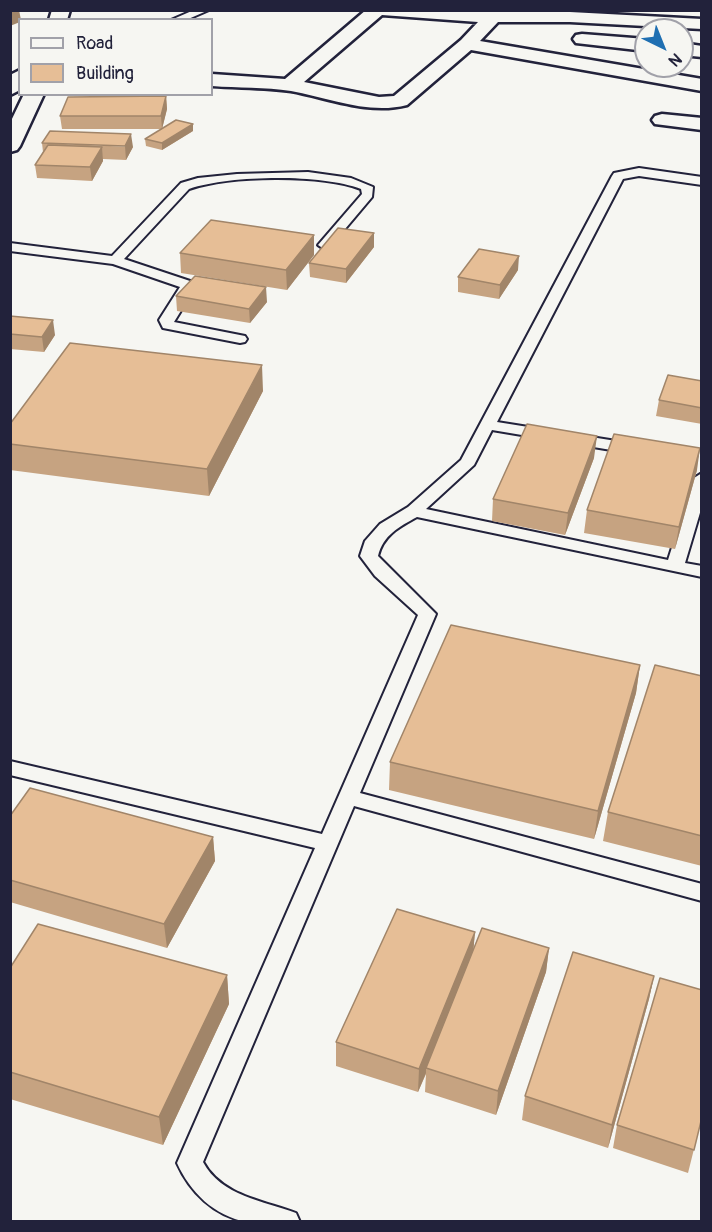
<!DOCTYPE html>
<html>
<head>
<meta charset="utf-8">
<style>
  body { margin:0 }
  #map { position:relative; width:712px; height:1232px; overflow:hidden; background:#f6f6f2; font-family:Pangolin,sans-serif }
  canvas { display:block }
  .frame { position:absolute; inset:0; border:12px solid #22223b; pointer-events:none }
  .legend { position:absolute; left:18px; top:18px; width:195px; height:78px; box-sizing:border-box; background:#f6f6f2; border:2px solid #a1a1a9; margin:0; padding:8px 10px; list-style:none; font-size:18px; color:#22223b }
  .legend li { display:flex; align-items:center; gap:12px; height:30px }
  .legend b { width:30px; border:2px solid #a1a1a9 }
  .north { position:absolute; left:634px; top:18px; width:60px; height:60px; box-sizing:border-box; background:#f6f6f2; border:2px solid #a1a1a9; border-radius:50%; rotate:137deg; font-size:16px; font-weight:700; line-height:24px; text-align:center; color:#22223b }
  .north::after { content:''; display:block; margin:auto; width:21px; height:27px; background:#1f6fb2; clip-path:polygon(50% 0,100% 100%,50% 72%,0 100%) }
</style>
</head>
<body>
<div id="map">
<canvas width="712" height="1232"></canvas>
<div class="frame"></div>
<ul class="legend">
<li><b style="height:8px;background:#f6f6f2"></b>Road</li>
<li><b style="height:16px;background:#e6be96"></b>Building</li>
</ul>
<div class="north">N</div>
</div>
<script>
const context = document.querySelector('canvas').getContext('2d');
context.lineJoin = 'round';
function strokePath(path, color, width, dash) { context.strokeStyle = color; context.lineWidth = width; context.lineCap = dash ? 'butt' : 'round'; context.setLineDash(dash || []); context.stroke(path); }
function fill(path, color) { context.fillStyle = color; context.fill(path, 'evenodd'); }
const lane = new Path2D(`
  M194 10H209L186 20H171Z
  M639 168 702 177V185L639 176 623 179 497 422 635 444 643 449 635 454 492 430 474 465 426 509 668 560 694 478 702 473V506L685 563 702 566V577L417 517C399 527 383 535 378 556L436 614 360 793 702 884V901L354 806 203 1162C221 1196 264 1201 296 1213L300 1222C283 1222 264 1224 247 1222 214 1216 190 1192 177 1163L315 848 10 775V761L322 834 418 615 375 576 360 556 365 541 380 524 408 507 461 460 612 176 614 173Z
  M308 172 351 178 373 187 372 197 329 248 324 249 318 245 362 194 361 189C320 174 232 175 189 189L124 259 190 281 195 288 174 322 245 336 247 339 245 342 240 343 163 328 159 320 180 287 113 264 10 251V243L112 256 181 183 198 178 237 174Z`);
const street = new Path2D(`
  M366 10 570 12 702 19V29L570 22H498L480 41 702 79V91L471 50 407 105C369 115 329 98 291 91 265 87 238 88 212 86V74L285 79ZM382 15 478 22 461 40 394 96 379 97 304 82Z
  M582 34 646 39V51L576 43 573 39 576 35Z
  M682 43 702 46V57L682 55Z
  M662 114 702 118V130L655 124 652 120 655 116Z`);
const highway = new Path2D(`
  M52 10H70L67 20H49Z
  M20 70V90L10 95V75Z
  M24 94H44L20 146 17 150 10 152V123Z`);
const wall = new Path2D(`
  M166 96 167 109 162 129H62L60 116Z
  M193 131 162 150 146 146 145 139Z
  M42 143 133 147 126 160 103 159V161L92 181 37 178 35 165 43 152Z
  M374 233V247L346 283 310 277 309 263Z
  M180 253 314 255 287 290 181 273Z
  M518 270 499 299 458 292V277Z
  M176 296 267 302 250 323 177 311Z
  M10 316 55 335 44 352 10 349Z
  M702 381V424L656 416 659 400Z
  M263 391 209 496 10 470V424Z
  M594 458 565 535 492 521 493 499Z
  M697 470 675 549 584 533 587 510Z
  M640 665 636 693 594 839 389 790 390 762Z
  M702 676V866L603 841 608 812Z
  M10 816 213 837 215 861 167 948 10 902Z
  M475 932 473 951 549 948 546 972 496 1115 425 1092 426 1074 418 1092 336 1066V1042Z
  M10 968 227 975 229 1004 163 1145 10 1099Z
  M654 976 649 999 608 1148 522 1120 525 1096Z
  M702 1117 688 1173 613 1148 617 1125Z`);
const shadedWall = new Path2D(`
  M10 10H19L21 20H20V22L10 26Z
  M166 96 167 109 162 129 161 116Z
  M193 124V131L162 150V143Z
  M131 134 133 147 126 160 125 146Z
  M102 147 103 161 92 181 90 167Z
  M374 233V247L346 283V269Z
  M314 235V255L287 290 286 270Z
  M519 256 518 270 499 299 500 285Z
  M266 287 267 302 250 323 249 309Z
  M53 320 55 335 44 352 42 337Z
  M262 365 263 391 209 496 207 469Z
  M597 436 594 458 565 535 568 513Z
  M700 448 697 470 675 549 679 527Z
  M640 665 636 693 594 839 598 811Z
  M213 837 215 861 167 948 164 924Z
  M475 932 473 955 426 1068V1073L418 1092 419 1069Z
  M549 948 546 972 496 1115 498 1091Z
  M227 975 229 1004 163 1145 159 1117Z
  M654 976 649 999 608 1148 612 1125Z`);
const building = new Path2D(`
  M166 96 161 116H60L68 97Z
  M176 120 193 124 162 143 145 139Z
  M50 131 131 134 125 146 42 143Z
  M48 145 102 147 90 167 35 165Z
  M211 220 314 235 286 270 180 253Z
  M338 228 374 233 346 269 309 263Z
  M479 249 519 256 500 285 458 277Z
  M195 276 266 287 249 309 176 296Z
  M10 316 53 320 42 337 10 334Z
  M70 343 262 365 207 469 10 444V424Z
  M668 375 702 381V408L659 400Z
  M527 424 597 436 568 513 493 499Z
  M614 434 700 448 679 527 587 510Z
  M451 625 640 665 598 811 390 762Z
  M655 665 702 676V836L608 812Z
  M30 788 213 837 164 924 10 880V816Z
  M397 909 475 932 419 1069 336 1042Z
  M38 924 227 975 159 1117 10 1072V968Z
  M482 928 549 948 498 1091 426 1068Z
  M573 952 654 976 612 1125 525 1096Z
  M660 978 702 990V1117L694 1150 617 1125Z`);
strokePath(lane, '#22223b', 4);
strokePath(street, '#22223b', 5);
strokePath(highway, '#22223b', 5);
fill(lane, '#f6f6f2');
fill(street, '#f6f6f2');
fill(highway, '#f6f6f2');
fill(wall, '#c6a381');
fill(shadedWall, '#a18569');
fill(building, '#e6be96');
strokePath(building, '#a18569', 1.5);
</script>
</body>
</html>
